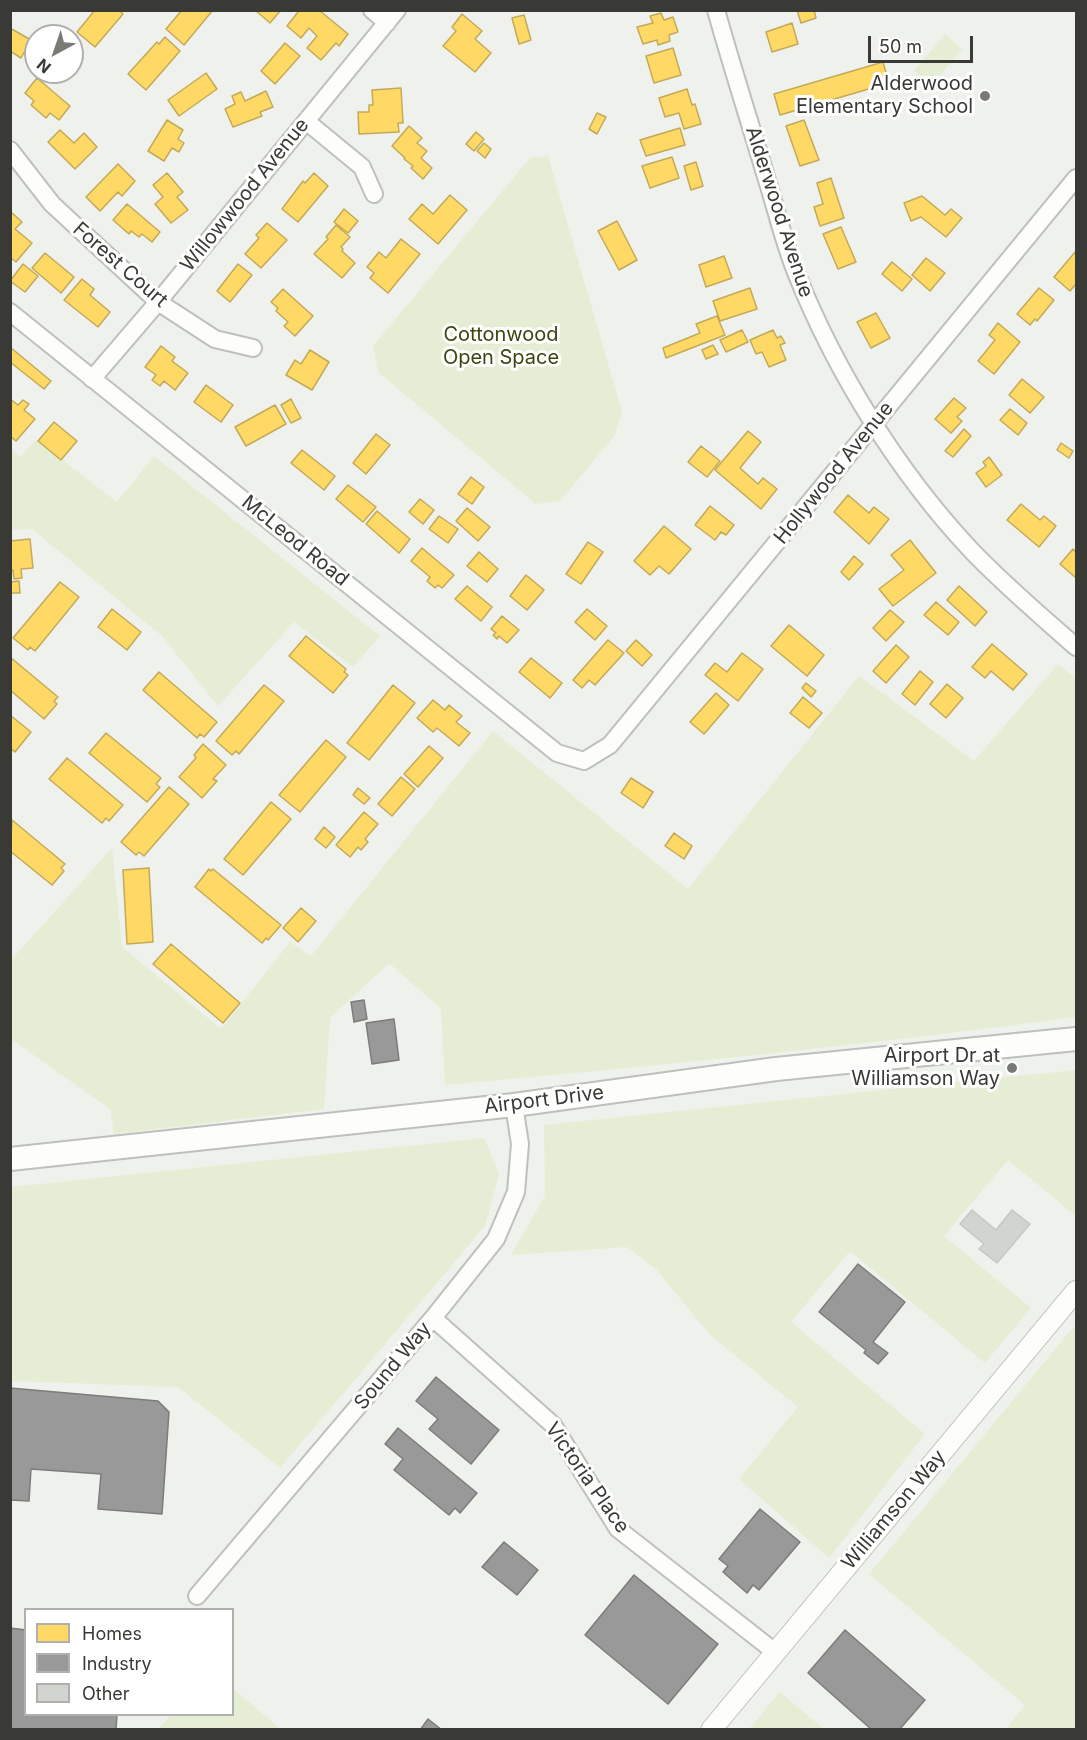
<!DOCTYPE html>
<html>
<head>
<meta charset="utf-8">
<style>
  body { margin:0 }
  #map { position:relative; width:1087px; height:1740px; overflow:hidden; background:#eff1ed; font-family:Inter,sans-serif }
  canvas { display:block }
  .frame { position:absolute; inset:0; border:12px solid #393936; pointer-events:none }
  .legend { position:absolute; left:24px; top:1608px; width:210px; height:108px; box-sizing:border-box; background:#fff; border:2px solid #b0b0af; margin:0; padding:8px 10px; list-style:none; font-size:18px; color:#393936 }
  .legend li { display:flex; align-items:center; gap:12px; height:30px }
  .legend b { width:30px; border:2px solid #b0b0af }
  .north { position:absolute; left:24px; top:24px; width:60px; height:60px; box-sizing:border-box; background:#fff; border:2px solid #b0b0af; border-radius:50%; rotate:220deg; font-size:16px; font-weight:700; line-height:24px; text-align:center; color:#393936 }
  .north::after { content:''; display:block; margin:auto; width:21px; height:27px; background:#797976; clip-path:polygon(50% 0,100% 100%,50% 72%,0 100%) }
  .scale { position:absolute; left:868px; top:36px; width:105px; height:27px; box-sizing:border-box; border:3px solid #393936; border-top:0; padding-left:8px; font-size:18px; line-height:21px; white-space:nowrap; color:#393936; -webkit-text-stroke:4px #fff; paint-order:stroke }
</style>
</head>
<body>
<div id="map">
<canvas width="1087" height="1740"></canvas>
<div class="frame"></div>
<ul class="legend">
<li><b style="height:16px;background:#ffd966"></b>Homes</li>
<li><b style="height:16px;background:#999"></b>Industry</li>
<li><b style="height:16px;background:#d2d4d0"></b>Other</li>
</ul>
<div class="north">N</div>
<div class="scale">50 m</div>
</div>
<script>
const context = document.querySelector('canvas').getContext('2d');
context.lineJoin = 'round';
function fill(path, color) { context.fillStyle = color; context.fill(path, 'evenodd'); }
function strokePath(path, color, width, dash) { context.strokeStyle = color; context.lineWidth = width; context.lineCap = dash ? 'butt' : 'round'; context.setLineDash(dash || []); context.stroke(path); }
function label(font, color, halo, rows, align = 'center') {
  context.font = font + ' Inter,sans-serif'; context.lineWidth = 6; context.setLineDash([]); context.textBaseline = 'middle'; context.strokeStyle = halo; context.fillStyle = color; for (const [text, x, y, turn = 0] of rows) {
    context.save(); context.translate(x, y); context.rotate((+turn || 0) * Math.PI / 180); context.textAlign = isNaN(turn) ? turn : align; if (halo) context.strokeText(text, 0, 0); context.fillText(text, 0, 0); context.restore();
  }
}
const green = new Path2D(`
  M945 34 962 49 932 85 914 71Z
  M548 156 622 412 615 435 560 501 536 504 378 372 373 346 530 158Z
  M36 440 117 502 154 456 380 636 353 667 294 622 218 706 162 636 32 529 11 530 10 449 20 457Z
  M1058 664 1076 679V1017C867 1045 656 1066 445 1085L441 1009 389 963 330 1018 324 1109 114 1134 110 1109 11 1039V960L112 848 122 947 221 1029 290 942 311 956 493 731 688 889 859 676 974 761Z
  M1076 1070V1216L1008 1160 944 1236 1031 1308 985 1363 850 1251 791 1322 925 1434 829 1558 739 1479 798 1407 710 1335 656 1269 627 1247 511 1255 545 1196 544 1125Z
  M484 1138 499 1174 485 1226 280 1468 178 1387 11 1381V1187Z
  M1076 1324V1729H1006L1025 1705 869 1574Z
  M233 1688 280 1729H158L171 1715 232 1714Z
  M780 1692 824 1729H749Z`);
const homes = new Path2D(`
  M95 10H123L121 12 123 14 95 47 77 32Z
  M182 10H213L184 45 166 29Z
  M255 10H281L270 23Z
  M296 10H319L348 34 339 46 336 43 321 60 307 48 317 36 309 28 301 38 287 26 298 12Z
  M797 10H814L816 18 801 23Z
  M661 13 664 20 673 17 678 32 669 35 670 41 658 45 657 40 643 44 637 27 653 23 650 16Z
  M462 14 482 31 475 39 491 53 475 72 443 46 456 31 452 27Z
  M524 15 531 40 519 44 512 18Z
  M792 23 798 44 772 52 766 32Z
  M10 28 31 40 21 58 10 51Z
  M165 37 180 51 146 90 128 74 157 42 159 44Z
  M285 43 300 56 275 84 261 71Z
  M673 48 681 75 654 83 646 56Z
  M883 62 889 83 780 115 774 94Z
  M206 73 217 89 179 116 168 100Z
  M37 78 70 106 59 120 50 113 46 118 31 105 34 101 25 93Z
  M401 88 403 123H398L399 132 359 134 358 112H369V105H373L372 90Z
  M687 89 692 105 695 104 701 124 684 129 679 113 665 117 659 98Z
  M266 91 273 107 260 112 262 116 233 127 225 109 235 104 232 96 241 92 245 101Z
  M597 113 606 117 597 134 589 129Z
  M167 120 183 130 178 139 184 143 179 152 172 148 164 161 148 151Z
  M804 120 819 160 800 166 786 126Z
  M409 126 422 138 417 143 427 151 421 158 432 168 423 179 411 168 413 166 404 159 405 158 392 146Z
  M680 128 685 145 646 156 640 140Z
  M60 130 74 143 84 133 97 147 75 169 48 142Z
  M476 132 484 139 474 151 466 144Z
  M484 143 491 149 485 158 477 151Z
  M672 157 679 178 650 188 642 166Z
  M696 162 703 186 691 190 684 166Z
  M118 164 135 181 122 196 118 192 100 211 86 197Z
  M167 173 183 192 177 197 188 210 171 223 155 204 163 197 153 185Z
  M314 173 328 186 298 222 282 209 303 181 305 183Z
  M831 178 844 218 820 226 814 207 823 204 817 183Z
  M450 195 467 210 438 244 409 219 422 204 433 214Z
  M922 196 945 215 951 209 962 218 946 237 921 217 911 221 904 203Z
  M127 204 160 232 152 242 142 234 139 237 131 231 129 234 113 220Z
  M344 209 358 221 348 233 334 222Z
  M11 212 22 222 15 229 32 243 16 262 10 257Z
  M617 221 637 260 619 270 598 231Z
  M267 223 287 240 261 268 245 254 259 238 256 235Z
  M336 225 350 237 341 247 343 249 342 251 355 263 342 278 314 254 328 239 326 237Z
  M841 227 856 262 838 269 823 234Z
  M401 239 420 254 388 293 370 278 374 273 367 267 379 252 386 258Z
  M1076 251V284L1070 291 1054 277Z
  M45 253 74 277 61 293 32 268Z
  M724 256 732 278 706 287 699 265Z
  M926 258 945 273 930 291 912 275Z
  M892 262 912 279 902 291 882 274Z
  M23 264 38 276 25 292 10 281Z
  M238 264 252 275 230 302 217 291Z
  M82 279 94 289 90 295 110 312 98 327 64 300Z
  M750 288 757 309 720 321 713 301Z
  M1039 288 1054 300 1037 321 1035 319 1030 325 1017 314Z
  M283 289 313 316 295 336 284 326 288 322 276 311 278 308 271 302Z
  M876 313 890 338 871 348 857 322Z
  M717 316 725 335 666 358 663 348 700 333 696 324Z
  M998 323 1020 342 994 374 978 361 995 340 989 335Z
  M742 330 748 342 726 352 720 340Z
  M773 330 777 338 781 336 785 343 780 345 786 360 769 367 762 352 756 354 750 340Z
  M713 345 718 354 706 359 702 350Z
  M161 346 175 357 172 361 188 373 175 390 164 381 160 386 152 380 156 375 145 367Z
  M10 347 51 381 44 389 10 362Z
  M310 350 329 362 312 390 286 375 295 360 301 364Z
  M1022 379 1044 397 1030 413 1009 395Z
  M206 385 233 405 221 422 194 402Z
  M954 398 966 408 957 417 962 421 951 433 935 419Z
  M10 399 18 405 23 400 29 404 24 410 35 419 16 441 10 436Z
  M291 399 301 418 291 423 281 405Z
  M275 405 286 424 246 446 235 427Z
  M1010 409 1027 423 1018 435 1000 420Z
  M54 422 77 441 61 460 38 441Z
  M964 429 971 436 953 457 945 451Z
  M748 431 761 442 740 468 758 484 763 478 777 489 761 509 715 470Z
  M376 434 390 445 366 474 353 463Z
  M1061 443 1073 451 1069 458 1057 450Z
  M701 446 720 461 707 477 688 462Z
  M302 450 335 476 324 490 291 463Z
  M989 457 1002 475 986 487 976 473 986 466 983 462Z
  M471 477 484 487 472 504 458 494Z
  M348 485 376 507 363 522 336 499Z
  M848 495 869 513 874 507 889 519 869 544 834 512Z
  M420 499 434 510 423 524 409 512Z
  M1021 504 1040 520 1044 516 1056 526 1039 547 1007 520Z
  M710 506 734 525 726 535 721 532 715 540 695 525Z
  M467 508 490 527 478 541 456 521Z
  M377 511 410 539 399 553 366 524Z
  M439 516 458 529 448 543 429 529Z
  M664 526 691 549 669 574 659 566 650 575 634 561Z
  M30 539 33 568 21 569 22 578 14 579 13 570 10 571V541Z
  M910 540 936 573 893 606 879 589 904 570 891 555Z
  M588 542 603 552 581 584 566 574Z
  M422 548 454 575 442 588 438 585 435 588 427 581 430 577 411 561Z
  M1073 549 1076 552V578L1060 564Z
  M479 552 498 569 487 582 467 566Z
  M854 556 863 564 849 580 841 572Z
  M526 575 544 590 527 610 510 596Z
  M19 581 20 593H10V582Z
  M60 582 79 597 35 651 30 647 28 650 13 638Z
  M467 586 492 607 481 621 455 599Z
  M959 586 987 612 975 626 947 600Z
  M936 602 959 622 948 635 924 615Z
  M112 609 141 632 127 650 98 627Z
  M587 609 607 626 595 640 575 622Z
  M890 610 904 622 886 641 873 628Z
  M502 616 519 630 507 643 499 636 497 639 493 635 496 633 491 629Z
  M789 625 824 655 807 676 771 646Z
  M306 636 346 669 344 672 348 675 333 693 289 656Z
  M608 640 624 653 595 685 589 680 582 688 573 680Z
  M636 640 652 655 642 666 626 651Z
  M992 644 1027 674 1013 690 991 671 985 678 972 667Z
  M896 645 909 657 886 683 873 671Z
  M742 653 763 669 738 701 705 675 715 663 727 672Z
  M10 657 58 697 54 701 57 704 44 719 10 690Z
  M531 658 562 683 550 698 519 672Z
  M920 671 933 682 915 705 902 694Z
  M159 672 217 722 204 737 200 734 197 738 143 690Z
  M806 683 816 691 811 697 802 688Z
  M947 684 963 698 946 718 930 704Z
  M264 685 284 701 239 754 236 751 232 755 216 741Z
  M393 685 415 703 369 760 347 743Z
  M716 693 729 705 704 734 690 722Z
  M803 697 822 713 809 728 790 713Z
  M433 700 445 710 449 705 462 716 456 722 470 733 459 746 437 728 433 732 417 718Z
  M10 715 31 732 15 752 10 748Z
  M106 733 161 778 156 784 160 787 147 802 89 753Z
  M326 740 346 757 300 812 279 795Z
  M203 744 226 765 213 779 217 781 202 798 179 777 196 758 194 755Z
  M429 746 443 758 418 787 404 774Z
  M67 758 123 805 109 821 106 818 102 823 49 779Z
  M401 777 415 789 392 816 378 804Z
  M631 778 653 792 643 808 621 793Z
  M169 787 189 804 144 856 139 852 136 855 121 842Z
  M358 788 370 798 364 804 353 795Z
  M271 802 291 819 243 875 224 859Z
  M364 812 378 824 365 839 368 842 361 850 358 847 350 857 336 845Z
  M12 820 65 864 61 868 64 871 52 885 10 851Z
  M324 827 335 837 326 848 315 839Z
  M674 833 692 846 684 859 665 846Z
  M149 868 153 942 127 944 123 870Z
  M209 869 211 871 213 869 281 925 268 940 266 938 262 943 195 887Z
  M301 908 316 921 298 942 283 928Z
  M171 944 240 1003 223 1023 153 964Z`);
const industry = new Path2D(`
  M364 1000 367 1019 354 1022 351 1002Z
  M394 1019 399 1060 372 1064 366 1023Z
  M858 1264 905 1302 873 1342 888 1353 878 1364 864 1353 866 1350 819 1312Z
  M436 1377 499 1430 471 1464 429 1429 438 1419 416 1401Z
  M10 1388 158 1401 169 1412 162 1514 98 1509 101 1474 31 1469 29 1501 10 1500Z
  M398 1428 477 1493 460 1513 455 1508 449 1515 394 1470 403 1459 385 1444Z
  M760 1509 800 1542 759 1590 753 1585 747 1593 723 1572 728 1566 719 1559Z
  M504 1542 538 1570 517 1595 482 1567Z
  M634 1575 718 1644 668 1704 585 1635Z
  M10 1628 26 1630V1714H117L116 1730H10Z
  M845 1630 925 1700 899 1730H872L808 1673Z
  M428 1719 442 1730H420Z`);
const building = new Path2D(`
  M972 1210 996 1230 1012 1210 1030 1224 997 1263 979 1249 984 1244 960 1224Z`);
const minor = new Path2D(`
  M372 10 387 23
  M716 10C732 67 750 123 767 180 777 212 784 243 797 275 836 372 898 472 970 549 1003 584 1040 615 1076 647
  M306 121 362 167 374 194
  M10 150 52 204 158 302 215 339 253 348
  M10 312 557 753 584 761 610 745 1076 178
  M92 379 158 302 397 10
  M433 1318 553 1425 618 1529 775 1652
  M197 1596 433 1318 496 1239 516 1192 520 1144 514 1105`);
const tertiary = new Path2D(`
  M711 1730 1076 1291`);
const secondary = new Path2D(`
  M10 1159 514 1105 776 1069 1076 1039`);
const markers = [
  [985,96,6,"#797976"],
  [1012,1068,6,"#797976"]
];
const poiNames = [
  ["Alderwood",973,84],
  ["Elementary School",973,107],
  ["Airport Dr at",1000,1056],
  ["Williamson Way",1000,1079]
];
const streetNames = [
  ["Willowwood Avenue",245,195,-51],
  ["Alderwood Avenue",779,212,72],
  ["Forest Court",120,265,41],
  ["Hollywood Avenue",834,473,-51],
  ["McLeod Road",295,541,39],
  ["Airport Drive",544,1100,-7],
  ["Sound Way",393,1366,-50],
  ["Victoria Place",587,1478,55],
  ["Williamson Way",894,1510,-50]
];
const parkNames = [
  ["Cottonwood",501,335],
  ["Open Space",501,358]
];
fill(green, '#e6edd5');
fill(homes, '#ffd966');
strokePath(homes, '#c4a958', 1.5);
fill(industry, '#999');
strokePath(industry, '#7c7c7b', 1.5);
fill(building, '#d2d4d0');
strokePath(building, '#c5c7c3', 1.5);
strokePath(minor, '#bec0bc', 20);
strokePath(tertiary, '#bec0bc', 22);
strokePath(secondary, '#bec0bc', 26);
strokePath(minor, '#fdfdfc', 16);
strokePath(tertiary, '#fdfdfc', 20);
strokePath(secondary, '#fdfdfc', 22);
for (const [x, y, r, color] of markers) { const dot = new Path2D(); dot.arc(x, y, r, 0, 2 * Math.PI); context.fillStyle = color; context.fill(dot); strokePath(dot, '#fff', 2); }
label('20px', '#393936', '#fff', poiNames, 'right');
label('20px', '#393936', '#fff', streetNames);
label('20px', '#3b460e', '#fff', parkNames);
</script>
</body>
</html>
